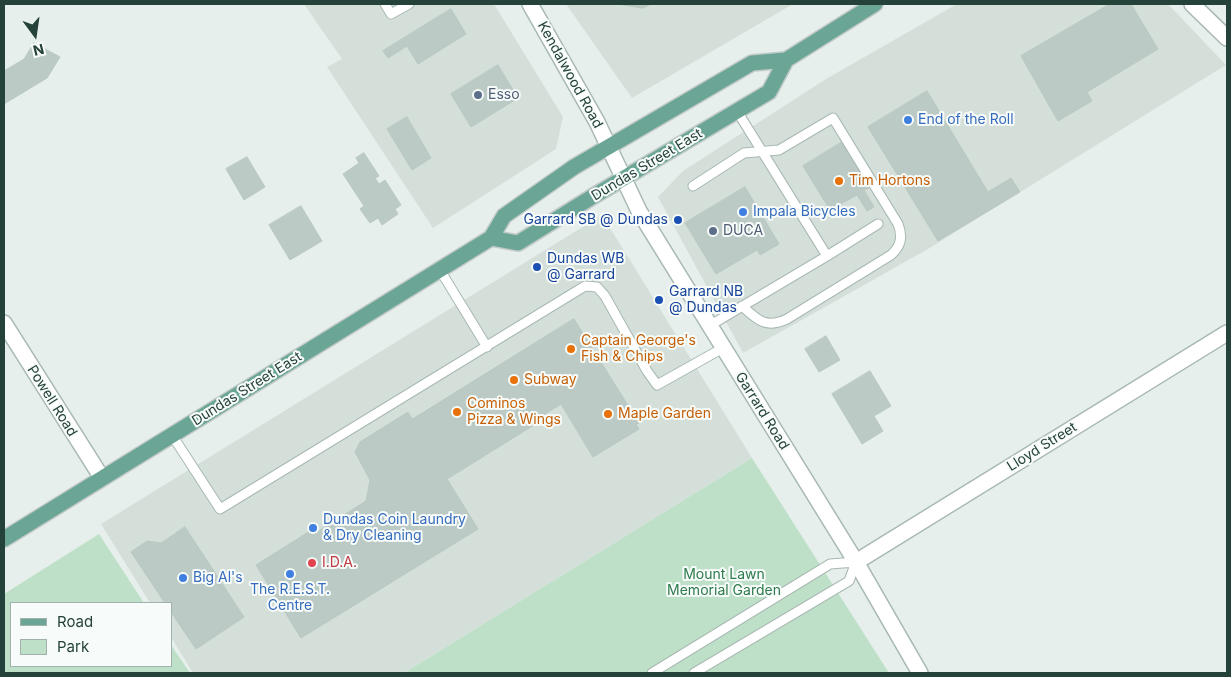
<!DOCTYPE html>
<html>
<head>
<meta charset="utf-8">
<style>
  body { margin:0 }
  #map { position:relative; width:1231px; height:677px; overflow:hidden; background:#e6efeb; font-family:Inter,sans-serif }
  canvas { display:block }
  .frame { position:absolute; inset:0; border:5px solid #24423a; pointer-events:none }
  .legend { position:absolute; left:10px; top:602px; width:162px; height:65px; box-sizing:border-box; background:#f7fbf9; border:1px solid #a3b1ad; margin:0; padding:6px 9px; list-style:none; font-size:15px; color:#24423a }
  .legend li { display:flex; align-items:center; gap:10px; height:25px }
  .legend b { width:25px; border:1px solid #a3b1ad }
  .north { position:absolute; left:10px; top:10px; width:50px; height:50px; -webkit-text-stroke:4px #f7fbf9; paint-order:stroke; rotate:166deg; font-size:14px; font-weight:700; line-height:20px; text-align:center; color:#24423a }
  .north::after { content:''; display:block; margin:auto; width:18px; height:22px; background:#24423a; clip-path:polygon(50% 0,100% 100%,50% 72%,0 100%) }
</style>
</head>
<body>
<div id="map">
<canvas width="1231" height="677"></canvas>
<div class="frame"></div>
<ul class="legend">
<li><b style="height:6px;background:#6aa596"></b>Road</li>
<li><b style="height:14px;background:#bfe0c8"></b>Park</li>
</ul>
<div class="north">N</div>
</div>
<script>
const context = document.querySelector('canvas').getContext('2d');
context.lineJoin = 'round';
function fill(path, color) { context.fillStyle = color; context.fill(path, 'evenodd'); }
function strokePath(path, color, width, dash) { context.strokeStyle = color; context.lineWidth = width; context.lineCap = dash ? 'butt' : 'round'; context.setLineDash(dash || []); context.stroke(path); }
function label(font, color, halo, rows, align = 'center') {
  context.font = font + ' Inter,sans-serif'; context.lineWidth = 4; context.setLineDash([]); context.textBaseline = 'middle'; context.strokeStyle = halo; context.fillStyle = color; for (const [text, x, y, turn = 0] of rows) {
    context.save(); context.translate(x, y); context.rotate((+turn || 0) * Math.PI / 180); context.textAlign = isNaN(turn) ? turn : align; if (halo) context.strokeText(text, 0, 0); context.fillText(text, 0, 0); context.restore();
  }
}
const built = new Path2D(`
  M304 4H494L563 117 556 149 433 228 327 67 342 59Z
  M566 4H793L632 98Z
  M957 4H1168L1226 65 928 249 743 353 658 197 683 171 826 79Z
  M602 215 752 458 404 673H193L171 637V603H150L101 524Z`);
const green = new Path2D(`
  M752 458 889 673H404Z
  M99 534 144 603H11V666H171V645L190 673H4V594Z`);
const building = new Path2D(`
  M618 4H651L643 8Z
  M1110 4H1131L1158 49 1087 92 1092 101 1058 121 1021 56Z
  M451 9 466 34 418 64 407 46 388 58 383 51Z
  M34 43 60 57 47 78 4 104V71L24 59Z
  M498 65 518 98 471 127 451 94Z
  M927 91 988 192 1011 178 1020 192 938 241 868 127Z
  M407 117 431 158 412 170 387 129Z
  M842 142 869 188 864 190 874 207 867 211 857 195 830 210 803 166Z
  M364 153 379 176 375 178 379 184 385 180 401 205 395 209 398 214 382 225 378 218 370 223 360 209 364 206 343 174 359 163 356 158Z
  M247 157 265 187 244 200 226 169Z
  M745 187 779 244 760 255 757 250 716 274 685 223Z
  M301 206 322 241 290 260 269 225Z
  M574 319 639 423 636 424 639 429 593 457 561 404 532 422 534 425 447 479 478 529 301 638 256 565 310 531 317 532 366 501 370 480 355 452 360 442 408 412 412 419Z
  M826 336 840 360 819 372 805 349Z
  M870 371 891 406 874 416 883 431 862 444 832 394Z
  M185 527 244 617 196 649 171 612V603H165L131 552 147 541 161 543Z`);
const service = new Path2D(`
  M385 4 391 14 409 4
  M693 186 744 153 779 150 833 118 898 224C903 237 901 246 891 255L787 319C766 329 757 320 742 306
  M827 256 878 224
  M440 270 487 347
  M709 326 827 256 737 111
  M172 435 220 509 585 286 597 287 605 296 647 371 657 385 723 348
  M652 673 830 564 856 562 849 581 694 673`);
const minor = new Path2D(`
  M1192 4 1227 38
  M4 323 102 478
  M856 562 1227 333`);
const tertiary = new Path2D(`
  M530 4 597 122 639 211 856 562 920 673`);
const primary = new Path2D(`
  M491 238 518 243 592 197 769 92 786 60
  M4 539 491 238 504 216 574 167 752 63 786 60 875 4`);
const markers = [
  [478,95,5,"#5c6f8a"],
  [908,120,5,"#3f7fe0"],
  [839,181,5,"#e8710a"],
  [743,212,5,"#3f7fe0"],
  [678,220,5,"#1a4fb4"],
  [713,231,5,"#5c6f8a"],
  [537,267,5,"#1a4fb4"],
  [659,300,5,"#1a4fb4"],
  [571,349,5,"#e8710a"],
  [514,380,5,"#e8710a"],
  [457,412,5,"#e8710a"],
  [608,414,5,"#e8710a"],
  [313,528,5,"#3f7fe0"],
  [312,563,5,"#e0444e"],
  [290,574,5,"#3f7fe0"],
  [183,578,5,"#3f7fe0"]
];
const streetNames = [
  ["Kendalwood Road",570,75,61],
  ["Dundas Street East",647,165,-31],
  ["Dundas Street East",247,389,-32],
  ["Powell Road",52,401,58],
  ["Garrard Road",762,411,58],
  ["Lloyd Street",1042,447,-32]
];
const serviceNames = [
  ["Esso",488,95],
  ["DUCA",723,231]
];
const shopNames = [
  ["End of the Roll",918,120],
  ["Impala Bicycles",753,212],
  ["Dundas Coin Laundry",323,520],
  ["& Dry Cleaning",323,536],
  ["Big Al's",193,578],
  ["The R.E.S.T.",290,590,"center"],
  ["Centre",290,606,"center"]
];
const foodNames = [
  ["Tim Hortons",849,181],
  ["Captain George's",581,341],
  ["Fish & Chips",581,357],
  ["Subway",524,380],
  ["Cominos",467,404],
  ["Pizza & Wings",467,420],
  ["Maple Garden",618,414]
];
const transitNames = [
  ["Garrard SB @ Dundas",668,220,"right"],
  ["Dundas WB",547,259],
  ["@ Garrard",547,275],
  ["Garrard NB",669,292],
  ["@ Dundas",669,308]
];
const healthNames = [
  ["I.D.A.",322,563]
];
const parkNames = [
  ["Mount Lawn",724,575],
  ["Memorial Garden",724,591]
];
fill(built, '#d4dfda');
fill(green, '#bfe0c8');
fill(building, '#bbcac4');
strokePath(building, '#b8c9c2', 1);
strokePath(service, '#a8b8b2', 11);
strokePath(minor, '#a8b8b2', 18);
strokePath(tertiary, '#a8b8b2', 18);
strokePath(primary, '#c2cac8', 18);
strokePath(service, '#fff', 9);
strokePath(minor, '#fff', 15);
strokePath(tertiary, '#fff', 15);
strokePath(primary, '#6aa596', 15);
for (const [x, y, r, color] of markers) { const dot = new Path2D(); dot.arc(x, y, r, 0, 2 * Math.PI); context.fillStyle = color; context.fill(dot); strokePath(dot, '#f7fbf9', 2); }
label('14px', '#24423a', '#f7fbf9', streetNames);
label('14px', '#4e5e75', '#f7fbf9', serviceNames, 'left');
label('14px', '#366cbe', '#f7fbf9', shopNames, 'left');
label('14px', '#c56008', '#f7fbf9', foodNames, 'left');
label('14px', '#164399', '#f7fbf9', transitNames, 'left');
label('14px', '#be3a42', '#f7fbf9', healthNames, 'left');
label('14px', '#2d7a4b', '#f7fbf9', parkNames);
</script>
</body>
</html>
